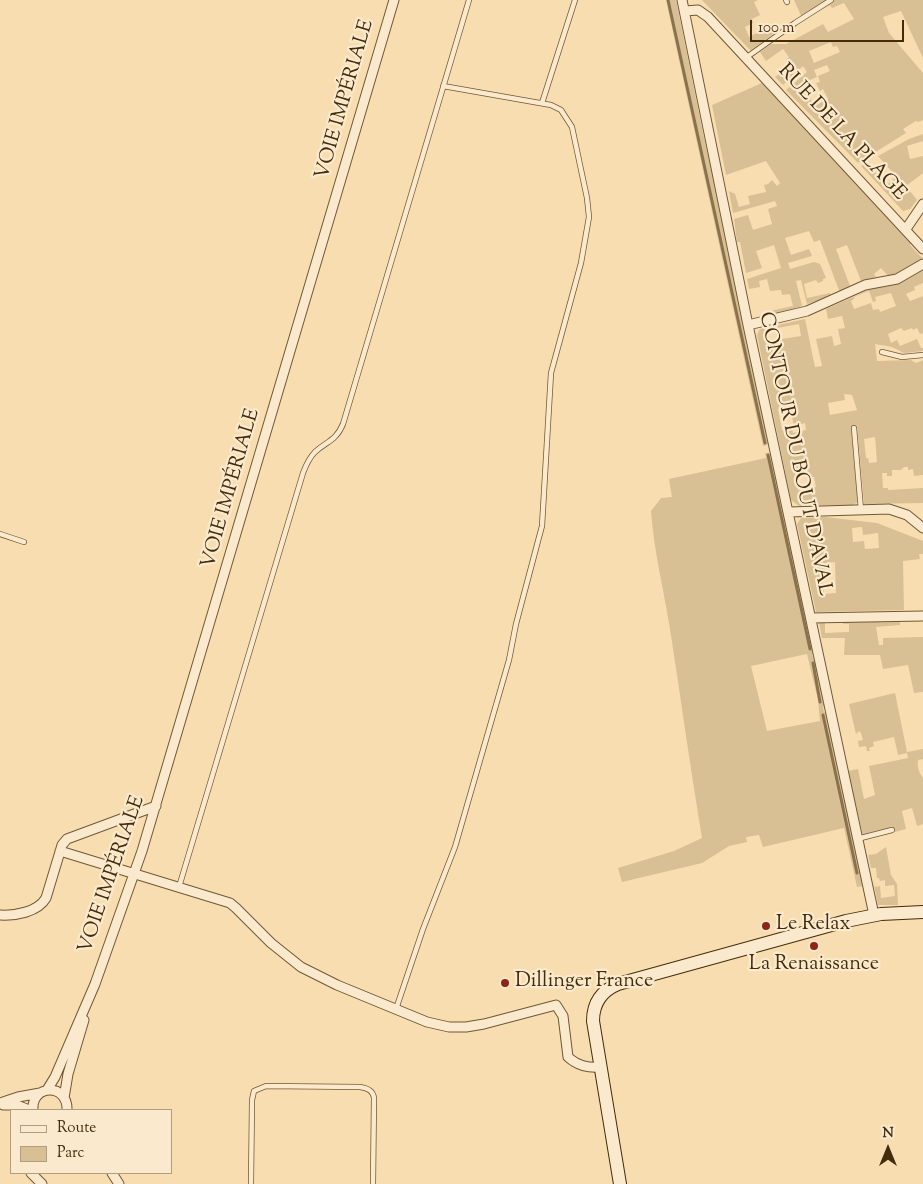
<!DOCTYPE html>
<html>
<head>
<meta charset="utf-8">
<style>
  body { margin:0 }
  #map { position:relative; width:923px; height:1184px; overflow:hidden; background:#f8ddb0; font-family:"Sorts Mill Goudy",serif }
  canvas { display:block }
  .legend { position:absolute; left:10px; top:1109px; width:162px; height:65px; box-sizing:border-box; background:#fae9cc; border:1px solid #b19d7f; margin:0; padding:6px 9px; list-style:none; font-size:15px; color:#432c0c }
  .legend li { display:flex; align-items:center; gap:10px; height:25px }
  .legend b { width:25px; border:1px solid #b19d7f }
  .north { position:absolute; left:863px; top:1124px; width:50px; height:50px; -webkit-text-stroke:4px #fae9cc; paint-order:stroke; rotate:0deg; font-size:14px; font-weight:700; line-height:20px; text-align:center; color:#432c0c }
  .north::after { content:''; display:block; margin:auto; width:18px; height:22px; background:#432c0c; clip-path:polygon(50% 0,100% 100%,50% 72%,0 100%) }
  .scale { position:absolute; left:750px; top:20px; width:154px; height:22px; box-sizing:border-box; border:2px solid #432c0c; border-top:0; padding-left:6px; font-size:15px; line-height:18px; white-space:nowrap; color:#432c0c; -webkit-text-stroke:4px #fae9cc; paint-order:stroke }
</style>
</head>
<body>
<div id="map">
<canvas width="923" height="1184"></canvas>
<ul class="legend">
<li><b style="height:6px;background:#fae9cc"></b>Route</li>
<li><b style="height:14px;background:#d9bf94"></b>Parc</li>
</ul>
<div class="north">N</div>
<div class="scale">100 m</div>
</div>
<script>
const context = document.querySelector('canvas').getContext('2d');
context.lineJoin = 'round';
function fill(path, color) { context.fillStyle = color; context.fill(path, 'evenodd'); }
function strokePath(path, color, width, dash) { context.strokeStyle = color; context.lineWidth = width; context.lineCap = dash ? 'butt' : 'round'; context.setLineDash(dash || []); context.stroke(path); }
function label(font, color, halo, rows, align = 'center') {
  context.font = font + ' "Sorts Mill Goudy",serif'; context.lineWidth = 4.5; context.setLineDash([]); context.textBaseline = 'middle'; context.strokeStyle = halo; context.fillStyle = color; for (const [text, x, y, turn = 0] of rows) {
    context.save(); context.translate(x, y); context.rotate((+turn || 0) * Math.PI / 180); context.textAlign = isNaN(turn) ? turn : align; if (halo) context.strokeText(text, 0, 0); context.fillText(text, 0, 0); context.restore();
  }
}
const green = new Path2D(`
  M666 0H676L703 133 726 231 769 444 763 446Z
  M702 0H758L754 2 760 15 752 19 753 23 745 27 749 37 766 28 767 30 771 28 774 33 751 51Z
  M794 0H923V58L901 11 883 17 889 33 923 73V120L918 122 916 121 903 129 906 133 858 163 786 90 807 72 803 66 783 85 775 77 790 66 786 60 789 57 783 49 766 61 760 52 771 44H786L823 24 828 32 854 19 844 3 832 8 830 5 803 20ZM831 42 833 47 837 46 840 52 814 63 809 51ZM827 65 830 71 818 76 820 82 816 83 820 91 823 89 828 99 814 106 809 96 804 98 798 85 817 77 814 70Z
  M762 83 911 244 910 245 923 259 890 278 881 268 874 274 876 277 861 281 847 245 836 249 850 286 844 289V291L840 293 820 240 814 242 809 231 785 238 791 255 809 249 812 256 788 263 790 269 814 262 820 264 826 278 823 279V281L818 283 816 280 804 284 807 298 830 293 831 296 807 304 801 280 796 281 802 306 771 316 770 311 793 306 790 294 782 295 781 290 770 291 767 279 759 281 760 287 749 289 747 279 781 268 774 245 756 251 762 268 746 273 740 242H737L734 219 748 215 753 230 772 224 768 209 777 206 775 201 733 213 729 191 735 194 739 207 750 204 748 196 766 192 764 185 768 184 772 180 777 186 780 183 766 161 726 175 712 105Z
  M923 134V141L907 146 910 159 923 156V173L906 186 917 200 910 209 903 211 861 166 867 163 887 185 896 176 878 156 909 139Z
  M923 269V283L914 287 915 290 906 294 910 301 923 296V333L920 334 917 328 913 330 912 328 904 331 901 328 888 334 891 343 897 340 900 346 917 339 921 348H923V351L904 353 892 347 875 344 877 361 911 360 916 363 923 360V475L914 476 913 469 908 470V467H904L901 470H892V476H887V473H882L883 488H888V490L923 488V503L864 504 857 425 851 426 858 502 853 505 799 506 791 500 757 335 760 329 805 319 815 367 822 366 816 339 832 336 834 346 841 344 838 329 845 328 842 316 828 319 826 309 871 289 894 285ZM869 291 873 302 876 301 875 297 891 293 896 306 880 312 879 309 873 310 871 303 854 309 851 301 854 299V297ZM799 324 801 336 782 339V342L771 344 770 341H766L764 335 769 334 768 332 772 331V329ZM844 394 852 395 857 410 830 415 828 403 845 400ZM790 407 794 426 805 423 806 430 793 433 792 428 782 430 778 409ZM875 437 877 462 869 463 868 458H866L864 439ZM809 472 810 477H814L816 487 798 490 795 475Z
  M765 453H769L772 454 815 653 812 655 814 660 817 659 826 705 823 707 824 712 828 714 864 886 857 887 844 828 763 847 759 835 746 837 747 842 729 846 702 863 622 882 618 868 674 851 702 838C691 773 682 707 672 642 666 598 654 555 651 511L661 498 672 497 669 479 766 458ZM807 654 818 700 820 721 767 731 751 666Z
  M825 517 877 523 923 541V554H919L920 559 903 561 904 610 816 612 797 524 801 518ZM862 527 863 535 878 533 879 548 865 549 864 541 853 542 852 528ZM835 562 836 593 824 594 822 579H825V563Z
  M900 621V625L876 627 879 645H883V638L923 637V692L914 693 908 665 883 669 880 655H844L845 638H822L819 622H825V633L849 632V624H843V622Z
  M895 693 907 752 923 749V759L918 760C917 767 919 773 923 778V824L917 826 912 808 902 811 906 829 864 840 848 771 858 769 864 799 875 795 869 766 908 758 907 753 898 755 894 737 873 742 874 746 869 748 870 751H867L866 746 859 747 858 741 863 740 861 733 859 731 856 734 849 704Z
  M886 847 891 875 897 884 898 905H878L873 879 875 887 880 886 881 898 895 896 894 885 885 886V880L880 881 879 878H877L876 868H871L868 855 876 854Z`);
const stream = new Path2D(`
  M668 0 765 443
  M768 455 810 649
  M813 663 820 702
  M823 715 857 873`);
const service = new Path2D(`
  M786 0 787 2
  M747 57 795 23 831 0
  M542 103 575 0
  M882 352 902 357 923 355
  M854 428 861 510
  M0 534 24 542
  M857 839 892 830
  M179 887 303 473C306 465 309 458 315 452 327 441 336 441 343 424L469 0
  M396 1009 423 929 455 847 509 660 516 624 542 526 551 373 581 263 589 217 587 198 572 127 561 110 551 105 443 86
  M251 1184 252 1100 254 1091 266 1086 360 1087C367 1088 373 1090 374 1098L373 1184`);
const minor = new Path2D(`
  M682 0 748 325 874 915
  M685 11 698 10 708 17 923 249
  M906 229 923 204
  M748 325 807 311 865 285 897 279 923 264
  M789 512 889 509 907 515 923 528
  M811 618 923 616
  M60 851 230 903 236 908 271 943 301 967 337 985 427 1022 449 1027H466L484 1024 556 1005 563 1016 568 1057C578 1066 588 1068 601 1067
  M0 915C15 916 38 912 46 898L62 845 67 839 156 806
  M47 1090 55 1077 95 984 142 851 394 0
  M64 1098 68 1074 84 1020
  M0 1103 18 1097 40 1093
  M3 1105H17L29 1110
  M33 1110C31 1084 68 1083 67 1110
  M31 1173 42 1184
  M112 1173 119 1184`);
const secondary = new Path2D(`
  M620 1184 593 1021C593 1003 601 991 618 984L846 921 881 914 923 912`);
const markers = [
  [766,926,5,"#8f2418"],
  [814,946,5,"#8f2418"],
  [505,983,5,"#8f2418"]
];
const streetNames = [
  ["VOIE IMPÉRIALE",346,100,-74],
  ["RUE DE LA PLAGE",841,133,47],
  ["CONTOUR DU BOUT D'AVAL",794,454,78],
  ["VOIE IMPÉRIALE",232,489,-74],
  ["VOIE IMPÉRIALE",113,875,-71]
];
const poiNames = [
  ["Le Relax",776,926],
  ["La Renaissance",814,966,"center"],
  ["Dillinger France",515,983]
];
fill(green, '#d9bf94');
strokePath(stream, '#8a724d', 3);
strokePath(service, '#705835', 6);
strokePath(minor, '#705835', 11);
strokePath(secondary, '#432c0c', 14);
strokePath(service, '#fae9cc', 4.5);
strokePath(minor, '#fae9cc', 9);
strokePath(secondary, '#fae9cc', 12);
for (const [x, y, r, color] of markers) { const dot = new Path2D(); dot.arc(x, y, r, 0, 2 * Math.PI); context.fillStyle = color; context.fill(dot); strokePath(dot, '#fae9cc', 2); }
label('20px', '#432c0c', '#fae9cc', streetNames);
label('20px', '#432c0c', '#fae9cc', poiNames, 'left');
</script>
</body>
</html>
